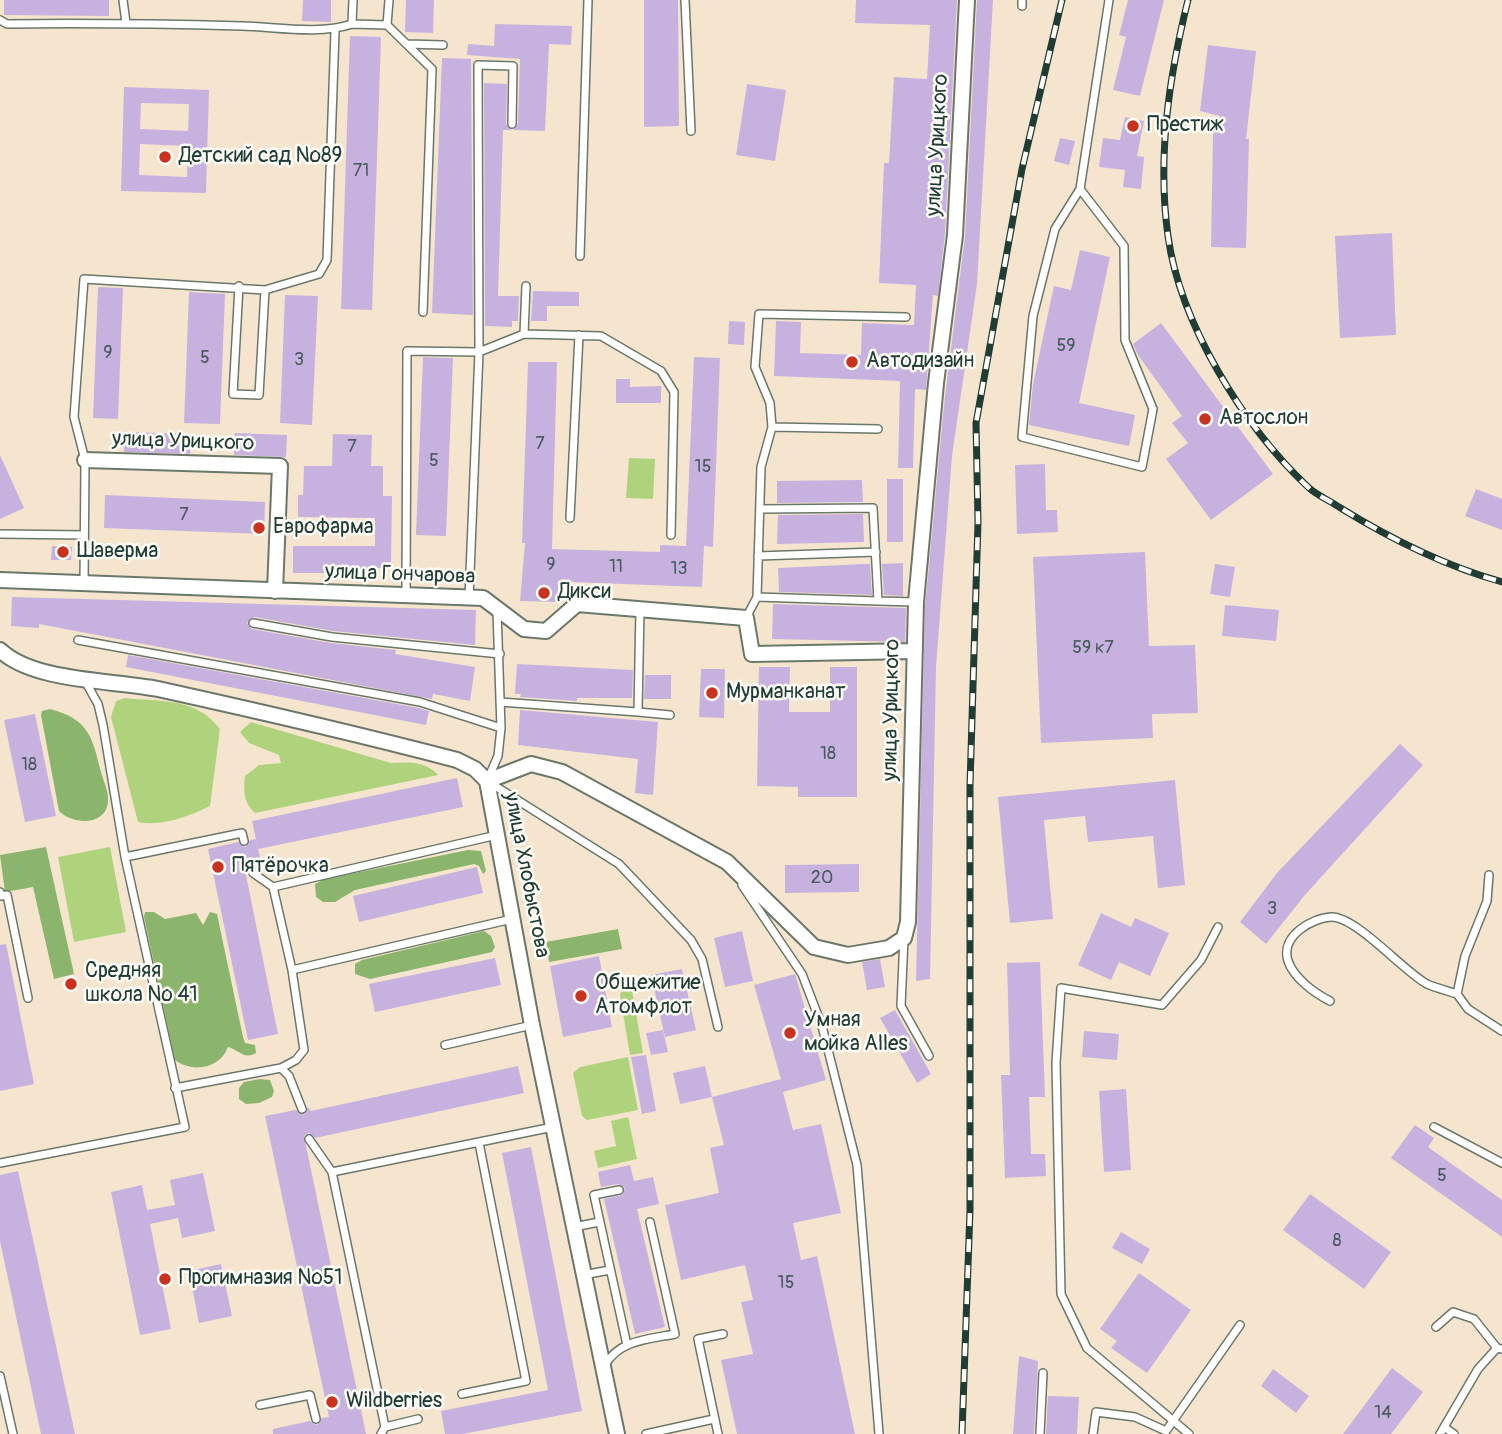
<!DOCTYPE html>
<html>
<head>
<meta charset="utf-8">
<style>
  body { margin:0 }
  canvas { display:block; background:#f6e5ce }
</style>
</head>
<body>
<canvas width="1502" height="1434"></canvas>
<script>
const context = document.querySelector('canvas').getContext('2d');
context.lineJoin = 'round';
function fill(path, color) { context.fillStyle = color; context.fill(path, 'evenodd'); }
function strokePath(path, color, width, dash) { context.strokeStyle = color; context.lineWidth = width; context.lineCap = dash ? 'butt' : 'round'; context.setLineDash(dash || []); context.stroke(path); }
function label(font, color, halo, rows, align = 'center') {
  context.font = font + ' Pangolin,sans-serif'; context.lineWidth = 5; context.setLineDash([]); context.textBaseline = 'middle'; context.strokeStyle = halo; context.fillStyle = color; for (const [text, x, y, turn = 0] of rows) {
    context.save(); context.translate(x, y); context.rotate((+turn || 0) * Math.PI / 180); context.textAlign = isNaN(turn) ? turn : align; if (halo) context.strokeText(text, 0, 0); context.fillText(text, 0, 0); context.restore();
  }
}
const green = new Path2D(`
  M629 458 655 459 653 499 626 498Z
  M125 698C161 702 196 697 220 729L210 806C190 816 161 827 138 822L111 717 116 701Z
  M251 722 391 763C408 762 426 761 438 775L255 813C244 804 243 790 245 776L259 765 281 763 279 755 249 743 240 732Z
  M110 847 126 932 74 942 58 857Z
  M630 979 643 1053 630 1055 620 996 622 988Z
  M628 1057 638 1110 587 1120 582 1116 573 1073 580 1067Z
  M628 1117 637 1159 598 1168 594 1151 616 1146 611 1121Z`);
const forest = new Path2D(`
  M50 709C89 719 92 737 101 772 103 780 108 790 108 798 109 826 74 826 59 811L41 715 42 711Z
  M46 847 74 974 54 979 33 887 5 892 0 855Z
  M468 850 481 851 486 871 483 874 479 866 474 864 355 890 335 902H323L316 897 315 884 325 879Z
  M145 912H154L165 919 196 913 203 925 210 912 217 914 243 1037 245 1043 255 1045 256 1053C244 1060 239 1050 228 1047 220 1069 192 1073 175 1060L144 917Z
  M618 929 622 949 549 962 546 942Z
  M484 931 491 936 495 947 492 952 370 979 355 974V964L362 960Z
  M260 1079 270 1080 274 1091 272 1097 259 1103 246 1104 239 1099V1088L244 1082Z`);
const building = new Path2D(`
  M4 0H109V16L4 15Z
  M303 0H331V22L302 21Z
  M406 0H434L433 33 405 32Z
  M644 0H678L679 126 644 127Z
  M856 0H957L945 234 938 296 933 295 926 390 915 389 913 468H898L900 381 774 376 776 321 801 322 800 353 861 355 862 323 914 325 916 285 879 283 884 163H889L894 77 927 79 930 25 855 23Z
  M977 0H993L977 284 952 456 936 667 930 979 916 981 925 608 944 405 965 236Z
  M1128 0H1164L1140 96 1113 90 1126 37 1119 35Z
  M495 24 572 26 571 45 549 44 545 131 513 130 518 124 520 59 467 55 468 44 494 46Z
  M350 36 381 37 372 310 341 309Z
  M1208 45 1256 51 1246 139H1249L1246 248 1211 247 1213 135 1220 116 1200 111Z
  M442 58 471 59 473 315 432 313Z
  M484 83 507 84 506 124 511 130H503L498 296H519L518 321H512V327L485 326Z
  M747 84 786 90 775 161 736 155Z
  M124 87 209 90 206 193 121 191ZM141 103 189 104 188 131 140 129ZM140 144 188 146 187 177 139 175Z
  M1125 117 1144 121 1137 156 1144 157 1141 189 1123 187 1125 170 1099 167 1103 138 1120 140Z
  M1060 138 1075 141 1069 165 1054 161Z
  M1392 233 1396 335 1340 338 1335 236Z
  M1080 250 1110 257 1079 403 1135 415 1129 446 1029 425 1033 384 1054 286 1071 290Z
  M98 287 123 288 118 419 93 418Z
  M533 291 579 292V306H547V321H531Z
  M189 292 225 294 220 424 184 423Z
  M285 295 318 296 312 425 280 423Z
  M729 321 745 322 744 345 728 344Z
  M1161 323 1273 474 1211 520 1166 459 1188 443 1172 423 1182 416 1138 355 1133 344Z
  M423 357 453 358 446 536 416 535Z
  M694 357 720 358 713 547 704 546 702 587 570 582V596L558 595V602L520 601 525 543H522L528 362H557L552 549 660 552V545L686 546Z
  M616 379H630V387L661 386V403H616Z
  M125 432 190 434V454L124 452Z
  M235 433 287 435 286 457 234 455Z
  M333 434 372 435 371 466H383V496H392L391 568H368V573H293V546H375V518L298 517V495H303L304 466H332Z
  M0 455 24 508 0 519Z
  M1045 464 1046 510H1057L1058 532 1017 534 1015 465Z
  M887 479H903V542H887Z
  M862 480 863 502 777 503V481Z
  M1476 489 1502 499V530L1465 516Z
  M105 495 265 502 264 534 104 528Z
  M863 514 864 542 777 544 778 515Z
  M52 546 72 547 71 560H51Z
  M1145 552 1149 646 1195 645 1198 713 1152 714 1153 738 1041 743 1033 557Z
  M903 563V596L884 595 882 564Z
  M865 564H870L872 595 779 592 778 568Z
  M1215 564 1235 567 1230 597 1210 594Z
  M12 597 476 610 475 645 333 631 254 617 247 623 252 629 331 643 396 650 395 654 475 667 470 701 433 694 432 699 39 624V628L11 626Z
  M773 604 906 608 905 642 772 639Z
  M1225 605 1279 610 1276 641 1222 636Z
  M128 655 419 708 429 711 426 725 126 667Z
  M517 664 633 670 632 698H577V701L520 697 521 694H515Z
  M759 667H790L789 712H830V667H857V797H798V787L757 786Z
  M701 669H725L724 718 699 717Z
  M645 675H671V699H644Z
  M520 710 658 722 653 795 635 793 638 759 518 745Z
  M35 714 56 816 25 822 4 720Z
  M1400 744 1423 765 1304 896 1266 944 1240 922 1277 873Z
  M457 778 463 807 258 849 252 821Z
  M1175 780 1185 885 1158 888 1153 836 1088 842 1085 816 1044 820 1053 919 1010 923 998 797Z
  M256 839 263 871 251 867 246 875 278 1034 248 1040 208 849 238 842 245 847 250 840Z
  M859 864V892L785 893V865Z
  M477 867 483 893 359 922 353 896Z
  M1101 913 1131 927 1135 918 1169 933 1150 976 1119 962 1111 980 1078 965Z
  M742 931 753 981 725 987 714 938Z
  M6 944 34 1084 0 1091V945Z
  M599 956 612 1027 563 1037 550 966Z
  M495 958 501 985 375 1012 369 984Z
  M880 959 885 987 867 990 862 962Z
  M1040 962 1045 1097H1029L1031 1154H1045L1046 1176 1005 1178 1001 1075H1010L1007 963Z
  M682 969 696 1030 665 1037 651 975Z
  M795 974 826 1080 783 1092 793 1130 821 1124 841 1213 793 1223 801 1260 817 1256 855 1434H737L721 1360 753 1354 741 1302 753 1300 745 1265 681 1280 665 1205 719 1193 710 1148 724 1145 712 1097 781 1079 754 985Z
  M895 1010 931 1074 917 1083 880 1018Z
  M663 1030 668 1052 651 1055 646 1033Z
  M1084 1031 1119 1034 1117 1060 1082 1057Z
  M646 1055 656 1111 642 1114 631 1057Z
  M518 1066 524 1093 315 1138 309 1133 304 1136 366 1434H273V1429L310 1421 317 1425 322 1418 329 1417 265 1116 296 1110 304 1115 308 1107 311 1111Z
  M705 1066 712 1097 680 1104 673 1073Z
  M1126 1089 1131 1170 1104 1172 1099 1091Z
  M1415 1125 1434 1138 1428 1147 1502 1200V1237L1391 1158Z
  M531 1147 582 1411 463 1434H445L441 1411 548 1390 502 1153Z
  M630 1165 634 1181 653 1177 659 1204 637 1209 665 1327 635 1334 604 1199 622 1195 625 1188 618 1184 601 1187 598 1172Z
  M18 1171 34 1244 75 1434H41L39 1425 0 1241V1175Z
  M203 1173 215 1231 182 1238 178 1218 150 1224 171 1329 140 1335 111 1192 142 1185 147 1210 175 1205 170 1180Z
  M1310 1194 1391 1252 1364 1289 1283 1230Z
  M1121 1232 1150 1249 1142 1264 1112 1248Z
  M221 1264 232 1316 199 1323 189 1271Z
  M1139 1273 1191 1310 1147 1373 1111 1348 1117 1341 1100 1329Z
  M1019 1356 1038 1361 1034 1434H1013Z
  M1392 1368 1423 1392 1391 1434H1343Z
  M1273 1369 1309 1396 1296 1413 1261 1386Z
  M1048 1396 1079 1397 1077 1434H1046Z`);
const service = new Path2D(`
  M123 0 126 23
  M353 0 352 24 387 25 389 0
  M685 0 691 131
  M1022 6V0
  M0 20 7 24C85 23 163 24 242 26 277 27 319 35 352 24
  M387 25 432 69 423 312
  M407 44 443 45
  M1080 189 1055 229 1033 316 1022 437 1142 467 1153 409 1125 340 1124 246 1080 189 1109 0
  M580 256 588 0
  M239 286 233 394 259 395 265 290
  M524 334 526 286
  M772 427 770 403 755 367 759 314 906 317
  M570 518 579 335
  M0 534 84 535
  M758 556 876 552
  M84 583 85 460 74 417 84 279 265 290 319 274 327 260 335 31
  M406 595 407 351 479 352 524 334 601 336 661 371 674 392 671 535
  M757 597 878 601 873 508 760 509
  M469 598 479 352 478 65 513 66 512 124
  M878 601 915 602
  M497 611 501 728 498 756 487 781 619 864 691 940 702 959 718 1027
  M746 618 757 597 761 467 772 427 878 429
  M253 623 332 637 500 654
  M78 640 420 702 501 728
  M500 702 638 712 640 609
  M638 712 670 715
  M125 857 242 833 244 841
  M253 873 273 887
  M1489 875 1487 901 1465 956 1457 994 1468 1009 1502 1031
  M742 885 802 974 822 1026 857 1165 879 1434
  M0 892 1 896 7 895 28 998
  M904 938 901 1006 929 1056
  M292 970 512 919
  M1330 1001C1314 993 1294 978 1288 961 1280 936 1312 918 1331 917 1356 916 1404 972 1427 984 1436 988 1448 991 1457 994
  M445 1045 532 1025
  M281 1068 289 1076 302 1109
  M175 1088 281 1068 296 1060 304 1050 292 970 273 887 497 835
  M1434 1127 1502 1163
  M309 1139 332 1172
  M0 1163 185 1127 125 857 103 725 98 704 84 679
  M619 1190 594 1195 627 1345
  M574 1227 599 1222
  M583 1275 610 1270
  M1436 1327 1453 1312 1474 1319 1497 1348 1502 1349
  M605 1365C619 1340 649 1339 675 1334L650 1222
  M0 1376 13 1434
  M462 1394 526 1381 479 1143
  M260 1405 310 1395 316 1419
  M385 1427 418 1419
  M1444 1427 1454 1434
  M381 1434 385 1427 332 1172 553 1127
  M646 1434 714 1419
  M718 1434 698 1339 723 1334
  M1040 1434 1043 1373
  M1093 1434 1096 1412 1135 1417 1166 1431 1240 1325
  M1189 1434 1087 1348 1061 1294 1056 1063 1061 988 1162 1005 1201 960 1218 927
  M1440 1434 1478 1369 1497 1348`);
const minor = new Path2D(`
  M85 460 280 466 275 591
  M0 580 483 598 524 629 546 631 577 604 746 618 752 654 915 651
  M0 650C34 682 112 680 158 689 258 711 358 734 457 760L475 769 487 781 532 1025 617 1434
  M487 781 531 764 562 772 727 862 814 947 848 955 889 948 904 938 908 922 916 602 936 383 955 235 967 0`);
const rail = new Path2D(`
  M1188 0C1169 77 1157 157 1168 236 1180 324 1244 427 1308 487 1316 495 1329 500 1339 507 1389 538 1445 566 1502 582
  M962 1434 970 1210V785L978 522 976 423 1022 169 1062 0`);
const markers = [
  [1133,126,7,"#c8321e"],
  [165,157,7,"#c8321e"],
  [852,362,7,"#c8321e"],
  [1205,419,7,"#c8321e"],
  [259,528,7,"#c8321e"],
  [63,552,7,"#c8321e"],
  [544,593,7,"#c8321e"],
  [712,693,7,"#c8321e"],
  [218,867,7,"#c8321e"],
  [71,984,7,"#c8321e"],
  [581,996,7,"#c8321e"],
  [790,1033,7,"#c8321e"],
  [165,1279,7,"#c8321e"],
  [332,1402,7,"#c8321e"]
];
const numberNames = [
  ["71",361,171],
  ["59",1066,346],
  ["9",108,353],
  ["5",205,358],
  ["3",299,360],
  ["7",540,444],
  ["7",352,447],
  ["5",434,461],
  ["15",703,467],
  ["7",184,515],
  ["9",551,565],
  ["11",616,567],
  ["13",679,569],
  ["59 к7",1093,648],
  ["18",828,754],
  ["18",29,765],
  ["20",822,878],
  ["3",1272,909],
  ["5",1442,1176],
  ["8",1337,1241],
  ["15",786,1283],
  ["14",1383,1413]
];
const poiNames = [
  ["Престиж",1147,126],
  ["Детский сад №89",179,157],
  ["Автодизайн",866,362],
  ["Автослон",1219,419],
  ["Еврофарма",273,528],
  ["Шаверма",77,552],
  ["Дикси",558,593],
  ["Мурманканат",726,693],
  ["Пятёрочка",232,867],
  ["Средняя",85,972],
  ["школа № 41",85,996],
  ["Общежитие",595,984],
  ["Атомфлот",595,1008],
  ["Умная",804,1021],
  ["мойка Alles",804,1045],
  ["Прогимназия №51",179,1279],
  ["Wildberries",346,1402]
];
const streetNames = [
  ["улица Урицкого",938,145,-87],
  ["улица Урицкого",183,442,2],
  ["улица Гончарова",400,575,2],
  ["улица Урицкого",892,710,-89],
  ["улица Хлобыстова",526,875,79]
];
fill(green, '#afd37c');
fill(forest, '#8bb56c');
fill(building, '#c7b2df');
strokePath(service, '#6a786a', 10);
strokePath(minor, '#6a786a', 18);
strokePath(service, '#fff', 7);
strokePath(minor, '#fff', 14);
strokePath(rail, '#1f3d34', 7);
strokePath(rail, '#fdfcf7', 4.5, [13]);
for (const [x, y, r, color] of markers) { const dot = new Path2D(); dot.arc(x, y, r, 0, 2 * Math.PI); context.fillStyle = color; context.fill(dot); strokePath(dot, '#fdfcf7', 2.5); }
label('18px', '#495a5f', null, numberNames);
label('21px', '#1f3d34', '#fdfcf7', poiNames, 'left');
label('21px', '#1f3d34', '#fdfcf7', streetNames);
</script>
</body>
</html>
